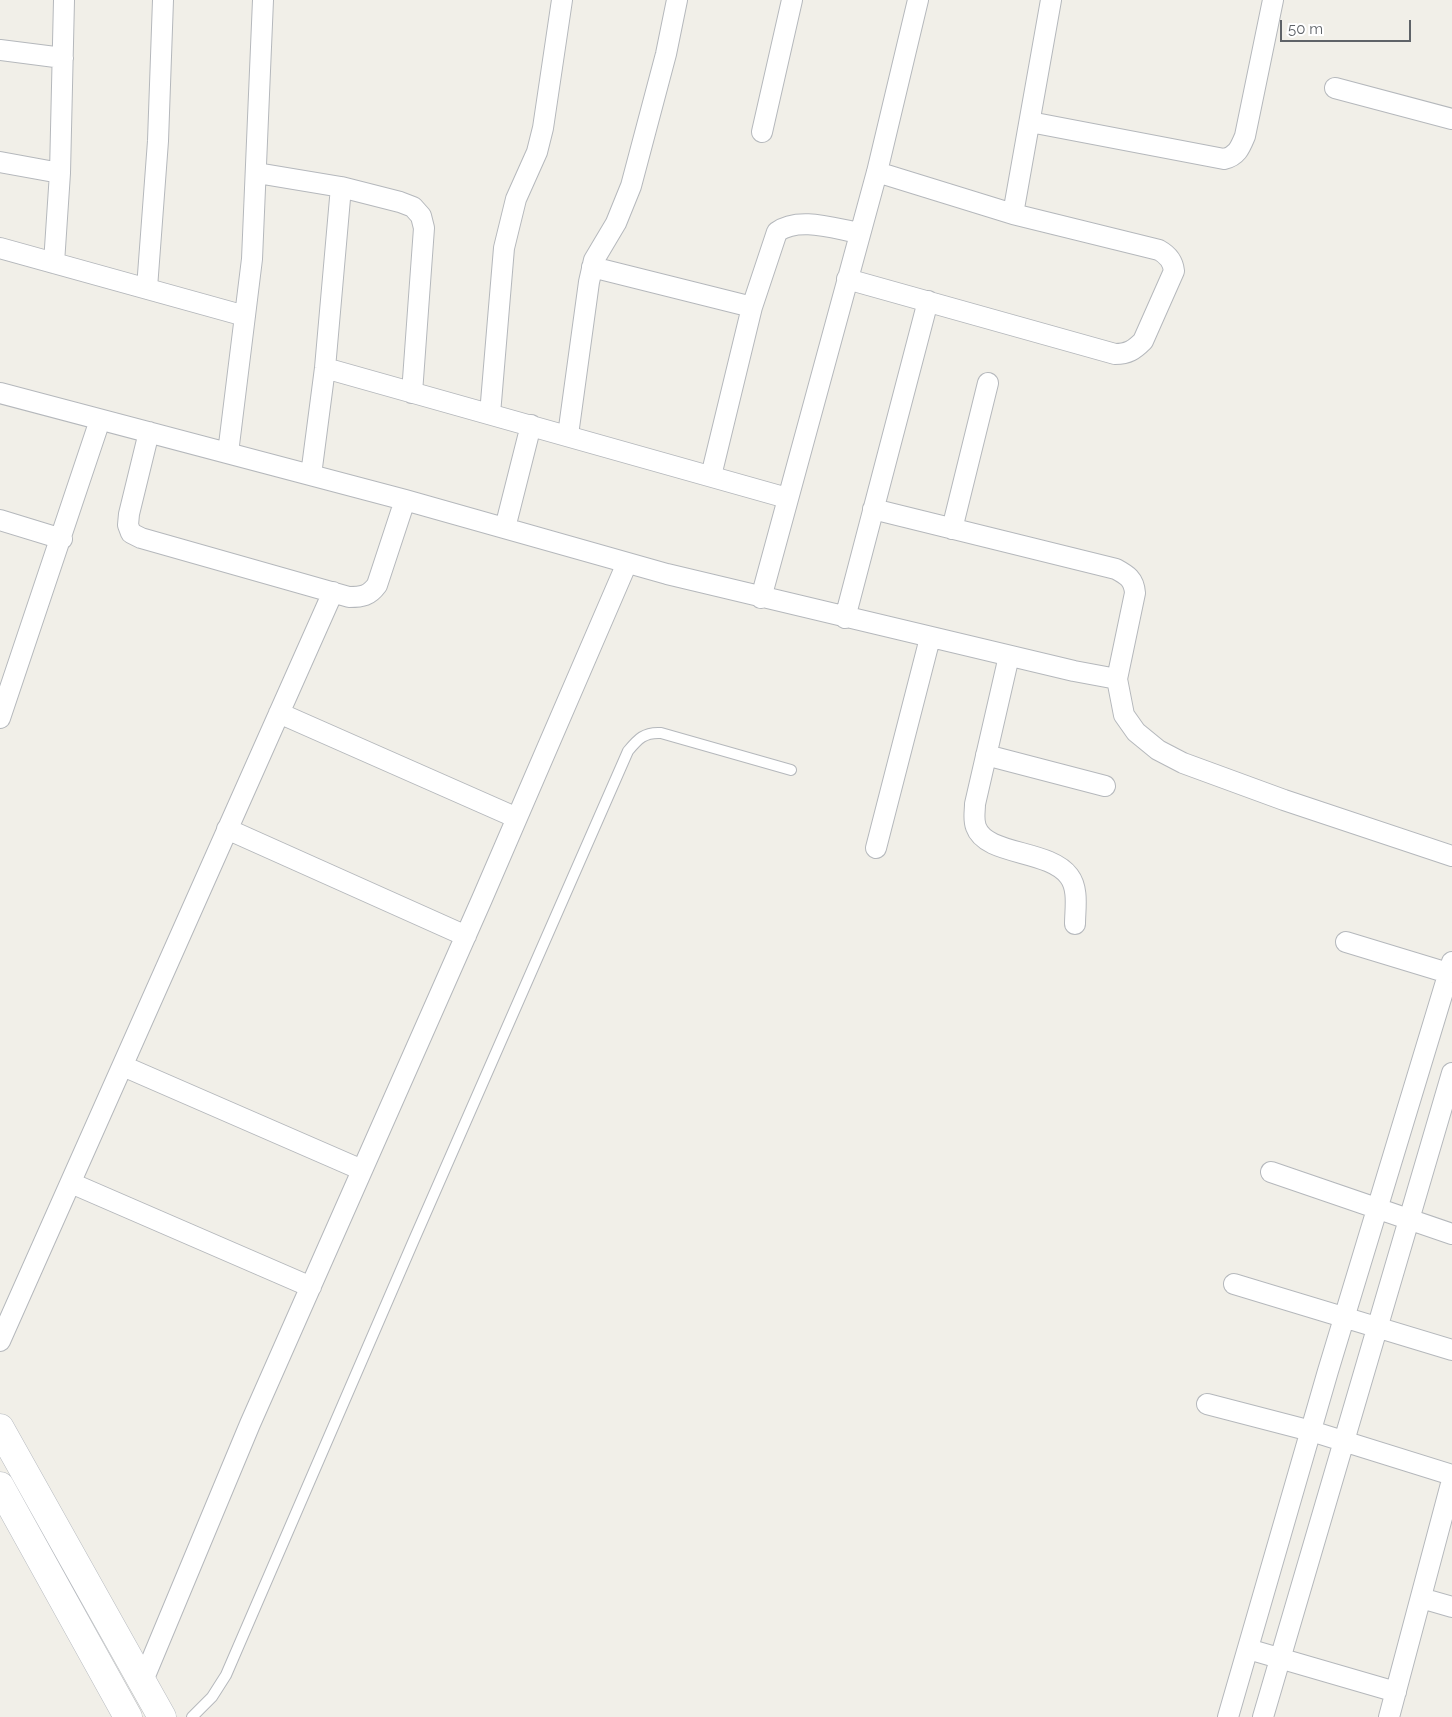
<!DOCTYPE html>
<html>
<head>
<meta charset="utf-8">
<style>
  body { margin:0 }
  #map { position:relative; width:1452px; height:1717px; overflow:hidden; background:#f1efe8; font-family:Raleway,sans-serif }
  canvas { display:block }
  .scale { position:absolute; left:1280px; top:20px; width:131px; height:22px; box-sizing:border-box; border:2px solid #5f6368; border-top:0; padding-left:6px; font-size:15px; line-height:18px; white-space:nowrap; color:#5f6368; -webkit-text-stroke:4px #fff; paint-order:stroke }
</style>
</head>
<body>
<div id="map">
<canvas width="1452" height="1717"></canvas>
<div class="scale">50 m</div>
</div>
<script>
const context = document.querySelector('canvas').getContext('2d');
context.lineJoin = 'round';
function strokePath(path, color, width, dash) { context.strokeStyle = color; context.lineWidth = width; context.lineCap = dash ? 'butt' : 'round'; context.setLineDash(dash || []); context.stroke(path); }
const lane = new Path2D(`
  M192 1717 212 1697 226 1675 413 1242 628 751C638 739 644 732 661 733L791 770`);
const street = new Path2D(`
  M0 50 63 58
  M1335 88 1452 119
  M1030 122 1224 159C1237 156 1240 148 1245 136L1273 0
  M762 132 792 0
  M0 162 60 173
  M257 173 341 187 400 202 413 207 421 216 424 228 412 393
  M1013 214 1051 0
  M0 248 245 316
  M54 263 60 173 64 0
  M592 267 752 307
  M847 279 1115 354C1128 354 1134 350 1143 341L1174 271C1173 261 1168 255 1159 250L1013 214 877 172
  M147 288 158 141 163 0
  M325 368 787 498
  M0 393 405 500 667 574 1074 671 1117 679
  M490 414 504 248 516 199 537 152 543 128 562 0
  M149 432 129 514 128 525 131 533 141 538 349 597C362 597 369 596 377 585L405 500
  M568 435 589 282 594 260 616 223 631 186 666 54 677 0
  M228 453 252 259 263 0
  M311 475 325 368 341 187
  M711 476 752 307 777 232C799 216 835 229 860 233
  M873 509 1116 569C1127 575 1134 579 1135 593L1117 679 1124 715 1136 732 1158 750 1183 763 1284 800 1452 856
  M0 520 62 539
  M505 528 531 425
  M952 529 988 383
  M761 598 877 172 918 0
  M845 618 928 301
  M1009 656 975 804C975 812 973 819 976 827 986 856 1049 849 1069 876 1079 889 1075 909 1075 924
  M279 713 517 818
  M0 718 100 420
  M986 755 1105 786
  M227 829 466 936
  M876 848 930 638
  M1346 942 1448 973
  M123 1066 362 1170
  M1271 1172 1452 1234
  M71 1183 311 1287
  M1234 1284 1452 1350
  M0 1341 333 592
  M1207 1404 1311 1431 1452 1475
  M1421 1598 1452 1607
  M1248 1649 1396 1692
  M142 1683 250 1424 482 899 627 563
  M1228 1717 1328 1371 1452 962
  M1263 1717 1452 1073
  M1389 1717 1452 1480`);
const secondary = new Path2D(`
  M0 1428 162 1717
  M0 1486 128 1717`);
strokePath(lane, '#b5b8bc', 12);
strokePath(street, '#b5b8bc', 22);
strokePath(secondary, '#b6babf', 29);
strokePath(lane, '#fff', 10);
strokePath(street, '#fff', 20);
strokePath(secondary, '#fff', 28);
</script>
</body>
</html>
